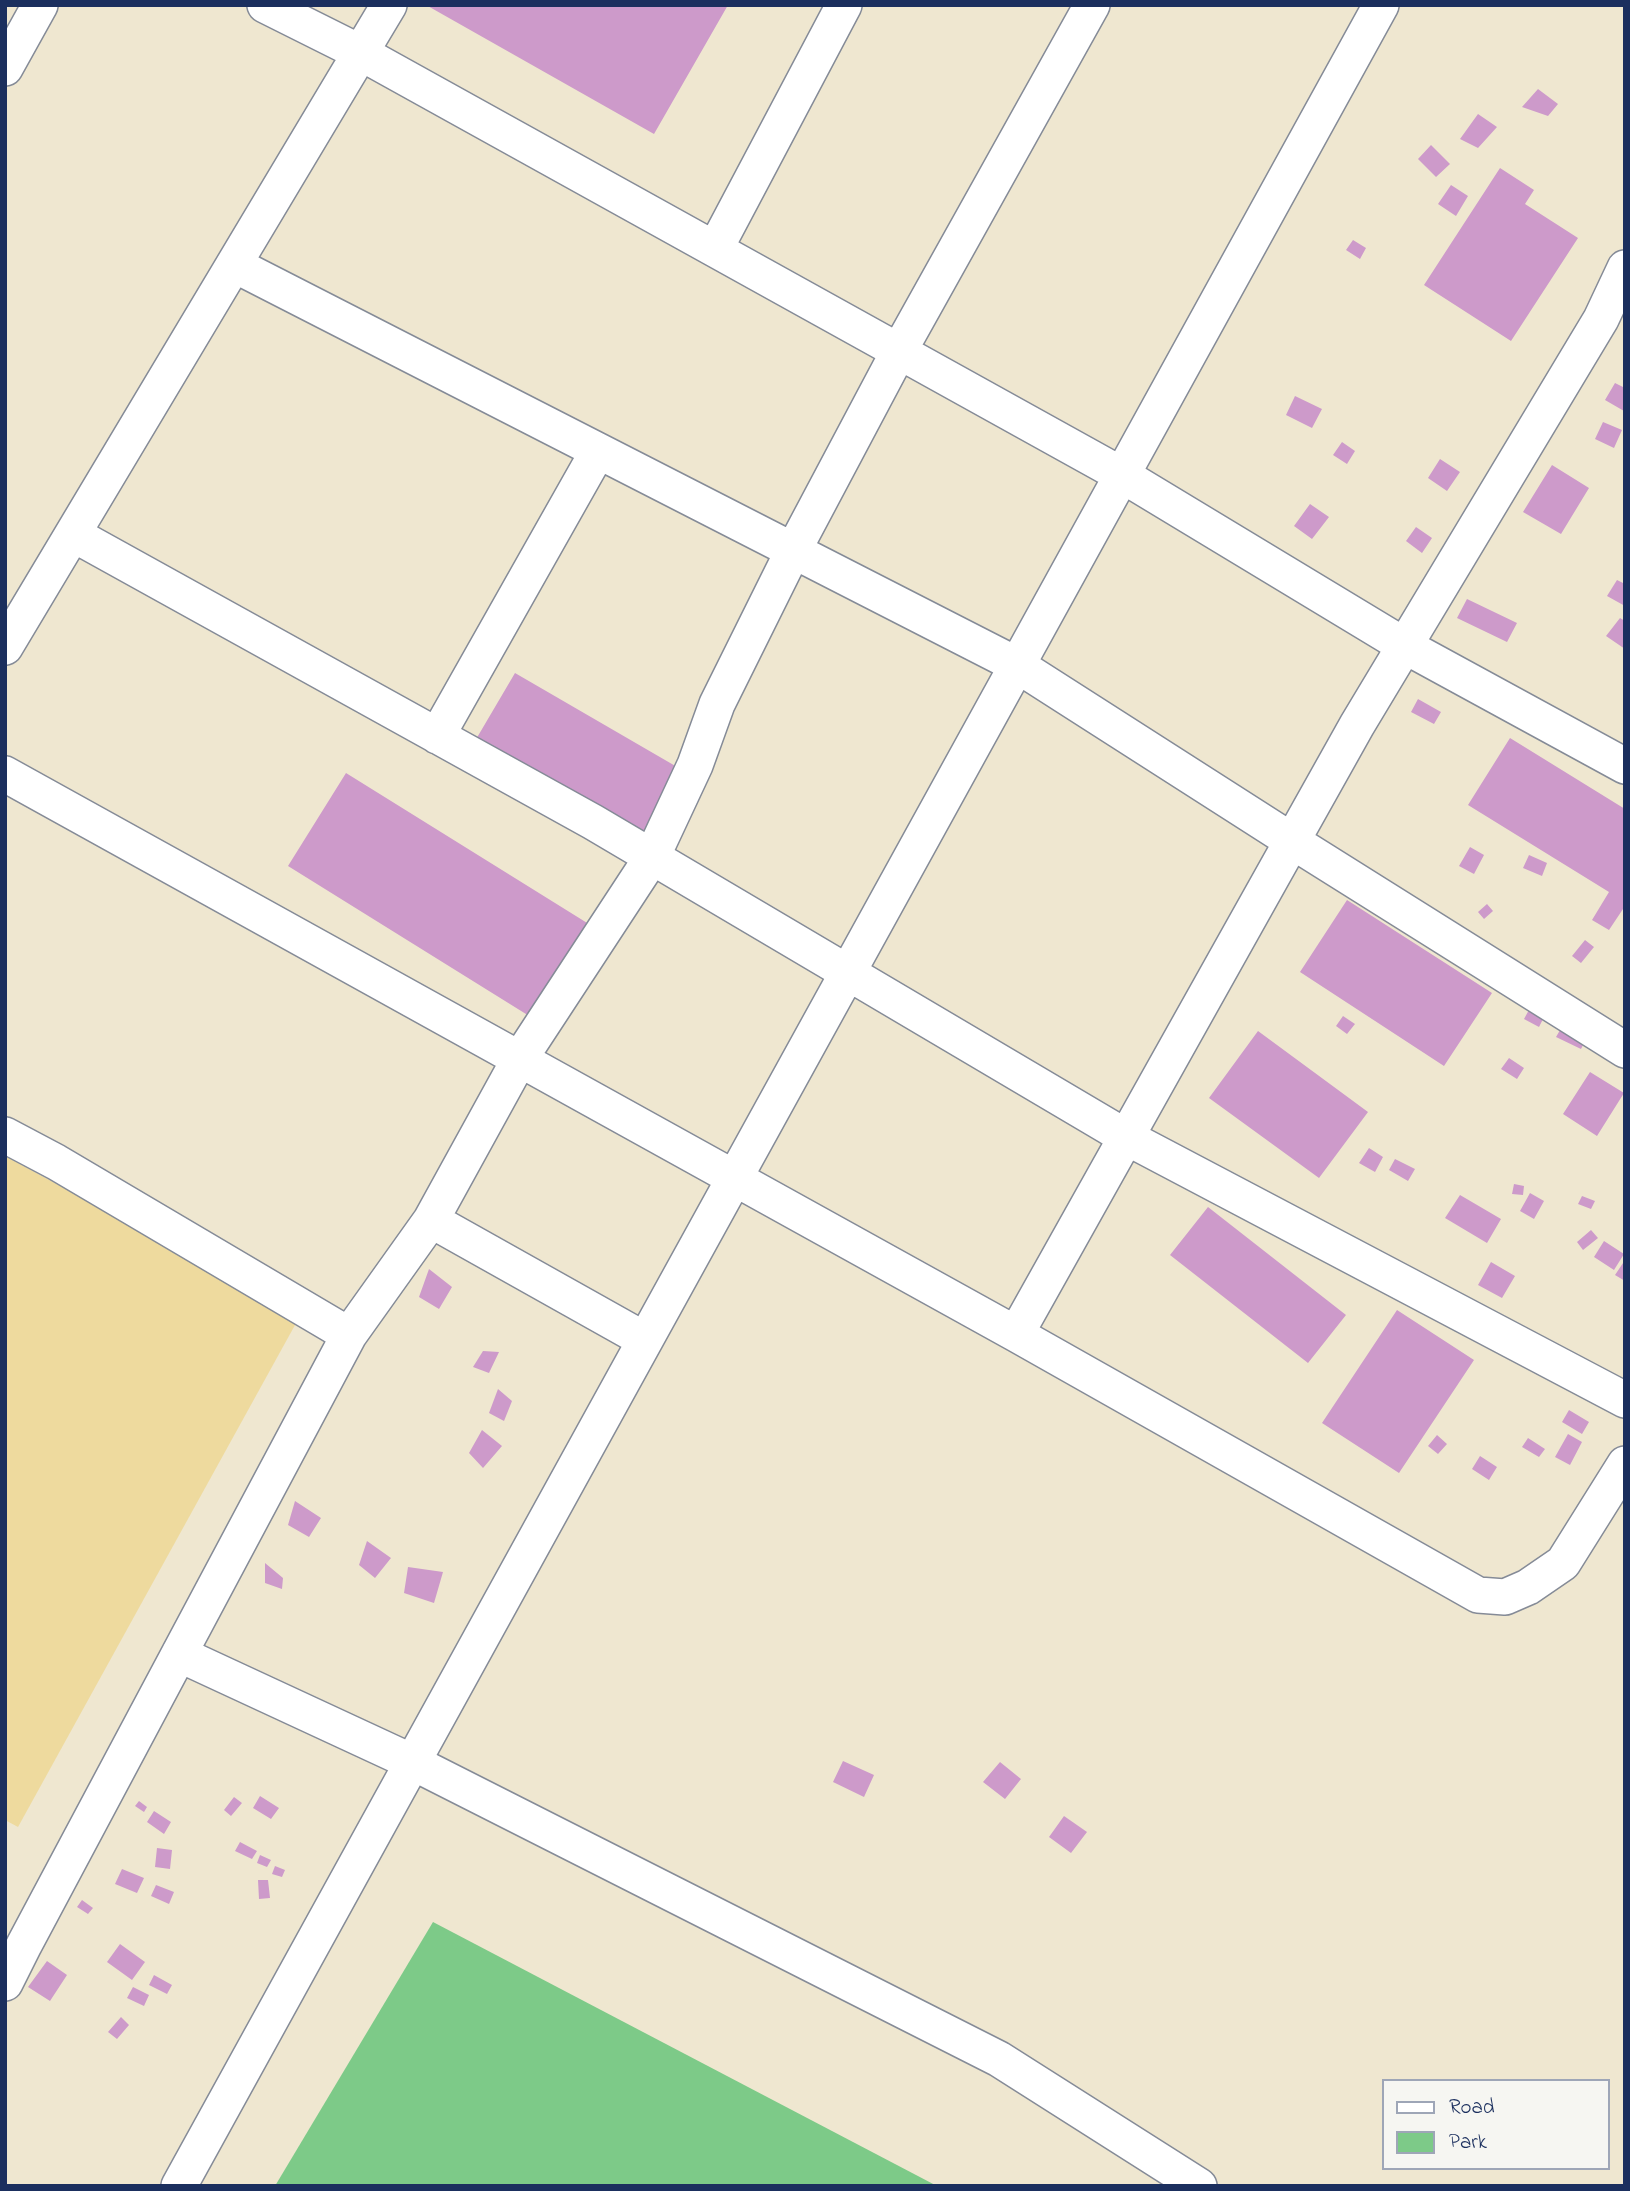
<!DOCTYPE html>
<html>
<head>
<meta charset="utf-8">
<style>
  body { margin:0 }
  #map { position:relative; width:1630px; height:2191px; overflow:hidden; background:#efe7d0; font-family:"Indie Flower",sans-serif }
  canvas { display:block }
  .frame { position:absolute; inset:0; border:7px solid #1b2f5e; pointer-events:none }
  .legend { position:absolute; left:1382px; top:2079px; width:228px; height:91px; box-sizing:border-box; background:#f6f6f2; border:2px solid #9ea6b7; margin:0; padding:9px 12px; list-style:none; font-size:21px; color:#1b2f5e }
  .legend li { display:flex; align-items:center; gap:14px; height:35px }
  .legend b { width:35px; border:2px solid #9ea6b7 }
</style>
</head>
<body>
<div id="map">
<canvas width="1630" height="2191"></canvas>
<div class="frame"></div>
<ul class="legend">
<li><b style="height:9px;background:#fff"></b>Road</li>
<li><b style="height:19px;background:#7dca88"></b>Park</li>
</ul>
</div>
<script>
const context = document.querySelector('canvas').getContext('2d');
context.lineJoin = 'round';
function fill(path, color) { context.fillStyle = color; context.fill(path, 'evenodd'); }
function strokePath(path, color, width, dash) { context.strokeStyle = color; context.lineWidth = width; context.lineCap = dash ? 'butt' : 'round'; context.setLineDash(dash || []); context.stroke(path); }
const green = new Path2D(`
  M433 1922 937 2186H275Z`);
const sand = new Path2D(`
  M5 1156 300 1316 18 1827 5 1820Z`);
const building = new Path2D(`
  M426 5H728L654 134Z
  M1538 89 1558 104 1548 116 1522 107Z
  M1478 114 1497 127 1478 148 1460 139Z
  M1431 145 1450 164 1436 177 1418 159Z
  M1500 168 1534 190 1525 204 1578 238 1511 341 1424 285Z
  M1451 185 1468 196 1456 216 1438 204Z
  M1353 240 1366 248 1360 259 1346 250Z
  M1615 383 1625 388 1624 411 1605 400Z
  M1295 396 1322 409 1312 428 1286 415Z
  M1603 422 1622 430 1614 448 1595 439Z
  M1342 442 1355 451 1347 464 1333 455Z
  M1440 459 1460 472 1447 491 1428 478Z
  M1552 465 1589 488 1561 534 1523 512Z
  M1310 504 1329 517 1312 539 1294 526Z
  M1416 527 1432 538 1422 553 1406 541Z
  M1617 580 1625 584V606L1607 596Z
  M1467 599 1517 623 1507 642 1457 618Z
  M1620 618 1625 621V649L1606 636Z
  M515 673 684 771 645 839 475 741Z
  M1418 699 1441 712 1434 724 1411 712Z
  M1510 738 1625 809V906L1609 930 1592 920 1609 892 1468 805Z
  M346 773 592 926 534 1019 288 866Z
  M1470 847 1484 855 1474 874 1459 866Z
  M1529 855 1547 863 1542 876 1523 868Z
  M1347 900 1492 993 1444 1066 1300 972Z
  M1487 904 1493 911 1484 919 1478 912Z
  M1585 940 1594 947 1581 963 1572 956Z
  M1530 1008 1545 1015 1539 1027 1524 1019Z
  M1343 1016 1355 1024 1347 1034 1336 1026Z
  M1563 1025 1587 1037 1581 1049 1556 1037Z
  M1258 1031 1368 1112 1319 1178 1209 1098Z
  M1509 1058 1524 1068 1517 1079 1501 1069Z
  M1590 1072 1624 1093 1597 1136 1563 1114Z
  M1369 1148 1383 1157 1375 1172 1359 1163Z
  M1395 1159 1415 1169 1408 1181 1389 1170Z
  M1514 1184 1524 1186 1523 1195 1512 1194Z
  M1530 1193 1544 1201 1534 1219 1520 1211Z
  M1460 1195 1501 1219 1487 1243 1445 1218Z
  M1582 1196 1595 1201 1591 1209 1578 1204Z
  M1208 1207 1346 1315 1308 1363 1170 1255Z
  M1591 1230 1598 1238 1583 1250 1577 1242Z
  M1604 1241 1624 1254 1614 1270 1594 1257Z
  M1625 1260V1281L1615 1275Z
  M1491 1262 1515 1276 1502 1298 1478 1285Z
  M429 1269 452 1287 439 1309 419 1297Z
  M1397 1310 1474 1360 1399 1473 1322 1423Z
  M483 1351 499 1352 489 1373 473 1367Z
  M498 1389 512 1401 504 1421 489 1413Z
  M1569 1410 1589 1422 1582 1434 1562 1422Z
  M482 1430 502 1446 483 1468 469 1453Z
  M1568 1434 1582 1442 1570 1465 1555 1457Z
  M1437 1435 1447 1444 1438 1454 1428 1446Z
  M1528 1438 1545 1449 1539 1457 1522 1447Z
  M1480 1456 1497 1467 1489 1480 1472 1469Z
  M295 1501 321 1518 309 1537 288 1525Z
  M367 1541 391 1558 375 1578 359 1565Z
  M265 1563 283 1578 282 1589 265 1583Z
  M408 1567 443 1572 434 1603 404 1593Z
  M843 1761 874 1775 864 1797 833 1782Z
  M1000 1762 1021 1779 1005 1799 983 1782Z
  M260 1796 279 1808 271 1819 253 1808Z
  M234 1797 242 1803 231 1816 224 1810Z
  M139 1801 147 1807 144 1812 135 1806Z
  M154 1811 171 1822 164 1834 147 1822Z
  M1064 1816 1087 1832 1071 1853 1049 1837Z
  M240 1842 257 1851 252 1859 235 1851Z
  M157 1848 172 1850 170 1869 155 1867Z
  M260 1855 271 1860 267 1867 257 1863Z
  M275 1866 285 1870 282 1877 272 1874Z
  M122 1869 144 1878 137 1893 115 1884Z
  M258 1880H268L270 1898 259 1899Z
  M156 1885 174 1892 169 1904 151 1896Z
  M82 1900 93 1908 88 1914 77 1907Z
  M120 1944 145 1962 132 1980 107 1962Z
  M47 1961 67 1975 50 2001 28 1987Z
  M154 1975 172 1985 167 1994 149 1985Z
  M133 1987 149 1995 144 2006 127 1998Z
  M121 2017 129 2025 117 2039 108 2032Z`);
const street = new Path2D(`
  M265 5 361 53 1122 475 1405 646 1625 766
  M5 68 40 5
  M715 249 844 5
  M235 265 1017 665 1292 841 1625 1050
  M73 534 593 822 1126 1137 1625 1400
  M5 647 389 5
  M437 736 598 451
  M5 774 1016 1334 1478 1595 1505 1597 1528 1587 1563 1563 1625 1464
  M5 1135 56 1162 349 1335
  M431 1220 645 1340
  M1016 1334 1357 725 1601 319 1625 268
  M179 1654 412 1762 999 2059 1199 2186
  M5 1983 24 1945 349 1335 431 1220 519 1060 652 857 695 765 717 704 793 551 899 351 1092 5
  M179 2186 1381 5`);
fill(green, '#7dca88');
fill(sand, '#eeda9e');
fill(building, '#cd9aca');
strokePath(street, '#858b97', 38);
strokePath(street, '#fff', 35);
</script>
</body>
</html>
